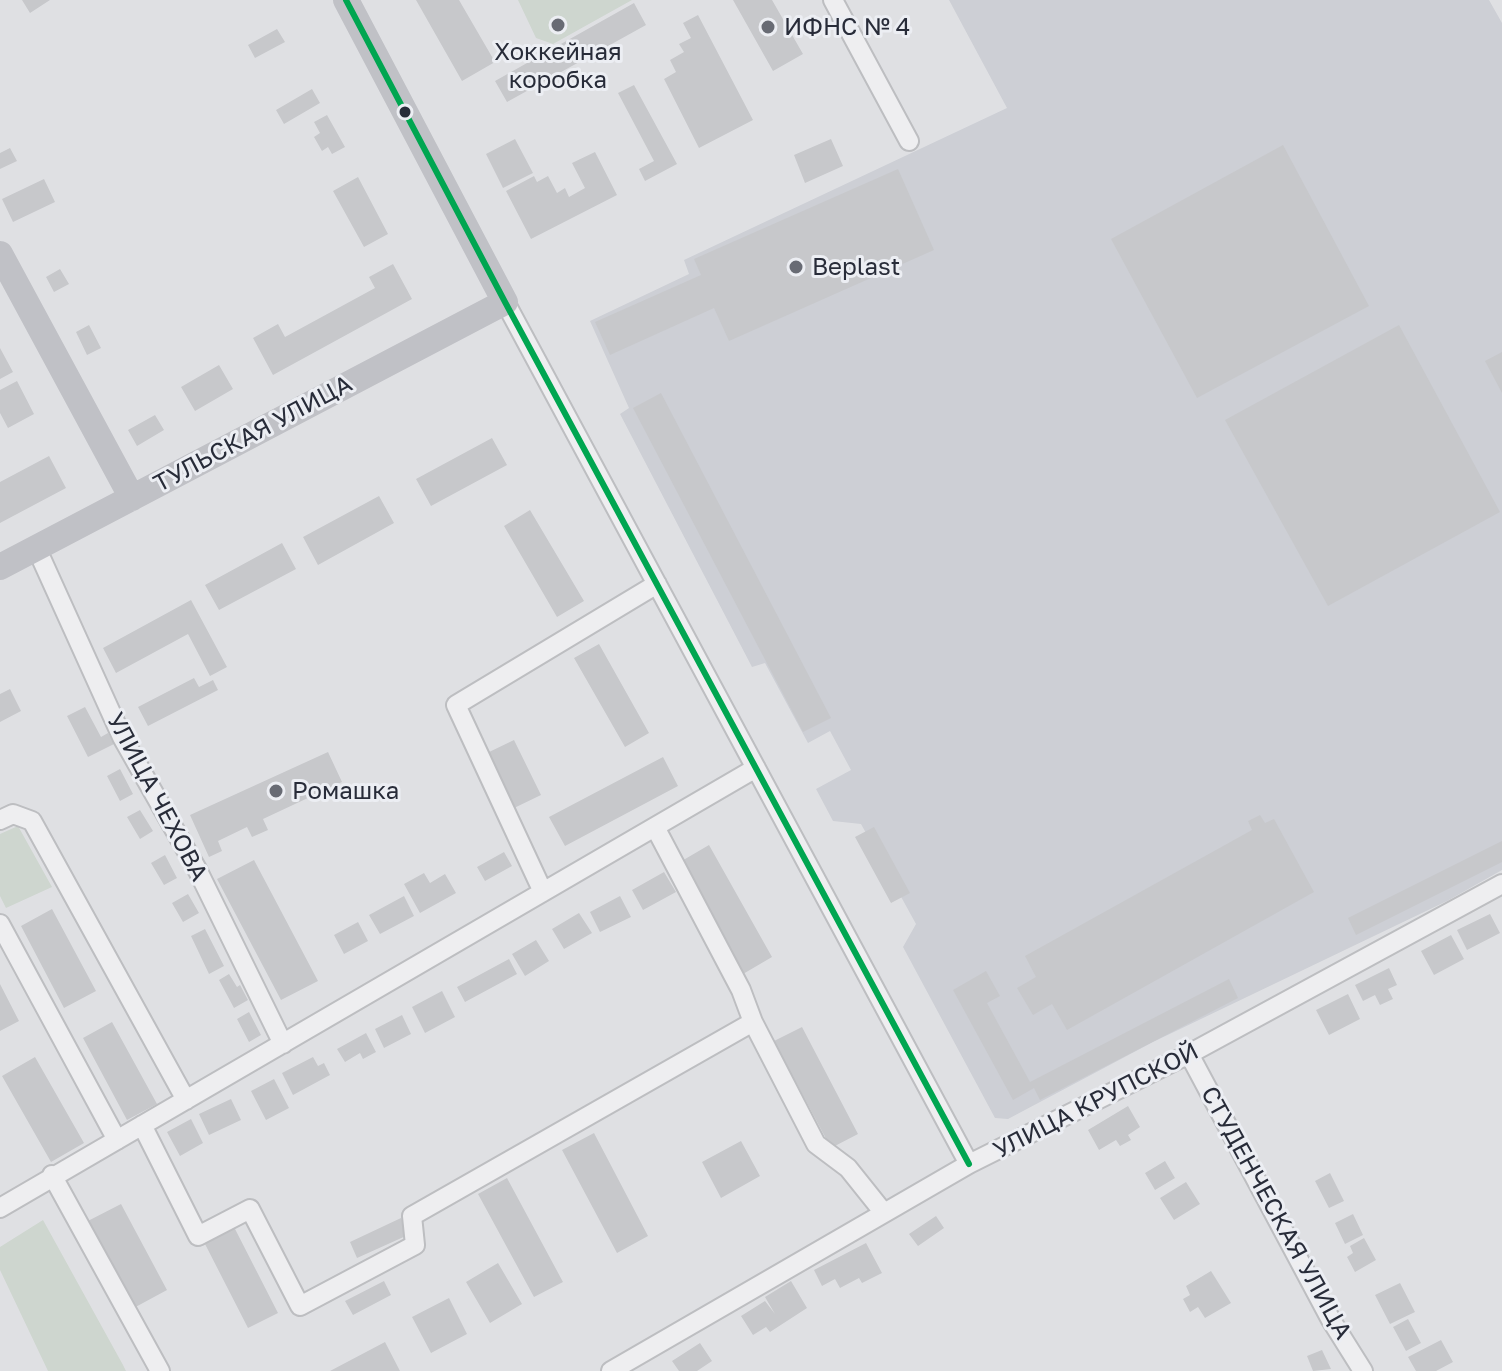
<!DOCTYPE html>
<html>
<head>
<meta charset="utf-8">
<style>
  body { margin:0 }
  canvas { display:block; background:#dfe0e3 }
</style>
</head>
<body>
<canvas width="1502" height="1371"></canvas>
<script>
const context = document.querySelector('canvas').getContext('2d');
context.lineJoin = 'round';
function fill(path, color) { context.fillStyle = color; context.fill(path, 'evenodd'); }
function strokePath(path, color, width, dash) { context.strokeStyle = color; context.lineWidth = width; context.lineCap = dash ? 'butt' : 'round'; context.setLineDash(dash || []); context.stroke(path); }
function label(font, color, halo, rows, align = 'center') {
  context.font = font + ' "Golos Text",sans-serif'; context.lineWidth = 6; context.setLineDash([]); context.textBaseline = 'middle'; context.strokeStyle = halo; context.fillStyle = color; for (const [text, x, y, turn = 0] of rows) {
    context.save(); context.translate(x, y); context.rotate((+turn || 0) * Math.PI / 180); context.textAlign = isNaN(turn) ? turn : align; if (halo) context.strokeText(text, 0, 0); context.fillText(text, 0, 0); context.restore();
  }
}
const built = new Path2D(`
  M949 0H1489L1502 23V870L1447 901 1153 1042 1008 1119 995 1118 903 947 916 924 861 824 833 821 816 789 851 770 830 731 808 743 765 663 752 667 620 414 629 408 590 321 689 274 684 260 1007 108Z`);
const green = new Path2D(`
  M518 0H632L553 44 536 38Z
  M18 826 52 887 6 908 0 896V834Z
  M43 1220 123 1365 126 1371H48L0 1270V1247Z`);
const building = new Path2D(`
  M22 0H50L30 13Z
  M416 0H459L495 62 462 81Z
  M733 0H772L803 54 773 71Z
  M634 3 646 25 507 102 495 81Z
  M698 15 753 120 699 148 664 79 676 72 670 60 684 52 679 44 691 38 683 23Z
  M277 29 285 42 255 58 248 45Z
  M634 85 677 164 645 181 639 169 654 161 618 93Z
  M312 89 320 103 284 124 276 110Z
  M327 115 345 147 332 154 328 147 322 151 314 137 320 133 314 122Z
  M515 139 533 173 503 188 486 154Z
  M831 139 843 166 805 183 794 155Z
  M1283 145 1369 306 1197 398 1111 239Z
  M10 148 17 161 0 169V153Z
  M595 152 617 195 531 239 506 191 534 176 537 182 548 176 557 193 565 188 569 197 585 188 572 163Z
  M898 169 934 250 729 341 714 308 610 355 595 322 701 275 694 259Z
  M358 177 388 234 364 247 333 191Z
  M44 179 55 202 13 222 2 199Z
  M393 264 412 299 273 375 253 338 278 324 285 337 375 288 369 277Z
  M60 269 69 284 54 292 46 277Z
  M89 325 101 348 87 355 76 332Z
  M1399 325 1500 512 1328 606 1225 420Z
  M0 348 13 372 0 379Z
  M1502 352V393L1485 361Z
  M219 365 233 389 195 411 181 387Z
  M17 381 34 414 8 428 0 413V390Z
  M661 393 831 718 803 732 633 408Z
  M155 415 164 430 137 446 128 430Z
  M492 438 507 465 431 506 416 479Z
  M49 456 66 488 0 523V482Z
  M379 496 394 523 318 565 303 537Z
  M530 510 584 601 557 617 504 526Z
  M282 543 296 569 219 610 205 585Z
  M191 600 227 667 210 676 188 634 116 673 103 648Z
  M599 644 649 733 625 747 574 658Z
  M194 678 199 687 213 680 218 690 148 726 138 707Z
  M10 689 21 711 0 722V694Z
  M85 707 101 737 108 733 114 744 88 757 67 716Z
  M514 740 541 795 512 809 485 754Z
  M328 752 342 782 263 819 268 830 252 837 247 827 218 841 222 851 209 857 190 815Z
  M663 757 678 786 565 846 549 817Z
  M120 769 133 794 120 801 107 776Z
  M140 810 153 831 140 839 127 817Z
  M1260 815 1265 823 1274 819 1314 892 1067 1030 1052 1004 1033 1015 1017 988 1036 977 1025 956 1252 830 1248 821Z
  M874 827 910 893 891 903 855 837Z
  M1502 841V862L1356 935 1348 918Z
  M709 845 772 957 743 974 680 862Z
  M504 852 512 866 485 881 477 867Z
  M165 855 177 878 164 885 151 863Z
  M254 860 318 981 281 1000 217 879Z
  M664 872 676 892 643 910 632 890Z
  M424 873 430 883 445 874 456 893 420 913 404 884Z
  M188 894 199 913 183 922 172 903Z
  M404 896 414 916 380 934 369 915Z
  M620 896 631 917 600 932 590 912Z
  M52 909 96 991 64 1008 21 926Z
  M579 913 592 933 564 949 552 929Z
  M1490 914 1500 933 1467 950 1457 930Z
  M358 922 368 941 344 954 334 935Z
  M205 929 224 966 209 974 191 936Z
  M1451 935 1464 959 1434 975 1421 951Z
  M536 940 549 961 525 976 512 954Z
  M509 959 517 974 465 1002 457 987Z
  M1389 968 1397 985 1388 989 1393 999 1380 1005 1375 995 1363 1001 1355 985Z
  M986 971 1000 996 987 1003 1030 1082 1229 979 1238 998 1040 1100 1034 1088 1013 1100 953 990Z
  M229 974 237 987 240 985 248 1000 234 1008 219 980Z
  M0 984 19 1021 0 1031Z
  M442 991 455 1017 425 1033 412 1007Z
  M1348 994 1360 1019 1329 1035 1316 1010Z
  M249 1012 261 1035 249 1042 237 1019Z
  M402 1015 411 1034 384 1048 375 1029Z
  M112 1022 157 1104 127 1120 83 1038Z
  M802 1027 858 1134 831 1148 774 1041Z
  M366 1033 376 1052 363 1059 360 1053 345 1062 337 1049Z
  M35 1057 84 1143 51 1162 2 1076Z
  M313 1057 318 1066 324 1063 330 1075 293 1095 282 1073Z
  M274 1079 289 1108 266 1120 251 1091Z
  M231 1099 241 1120 209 1135 199 1114Z
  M1128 1106 1140 1127 1128 1135 1131 1140 1120 1146 1116 1140 1099 1150 1088 1130Z
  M191 1119 203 1143 180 1156 167 1132Z
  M594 1133 648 1236 617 1253 562 1150Z
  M741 1141 760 1176 721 1198 702 1162Z
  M1165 1161 1175 1178 1155 1190 1145 1173Z
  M1330 1173 1344 1201 1329 1208 1315 1181Z
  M507 1178 563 1282 534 1297 478 1194Z
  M1186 1182 1200 1204 1174 1220 1160 1198Z
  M121 1204 167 1290 130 1310 84 1223Z
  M1353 1214 1363 1235 1345 1244 1335 1223Z
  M936 1216 944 1228 918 1246 909 1234Z
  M401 1218 408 1235 357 1258 350 1242Z
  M234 1227 278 1313 248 1328 205 1244Z
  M1364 1238 1376 1260 1355 1272 1347 1257 1353 1253 1350 1246Z
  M866 1243 882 1273 862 1283 859 1278 840 1288 835 1279 822 1286 814 1270Z
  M498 1263 522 1304 490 1323 466 1282Z
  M1211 1271 1231 1303 1205 1318 1198 1307 1190 1312 1183 1299 1190 1295 1186 1286Z
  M384 1281 391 1295 353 1315 345 1301Z
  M791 1281 807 1308 770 1332 766 1327 753 1335 741 1316 765 1301 775 1314 765 1297Z
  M1400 1283 1415 1312 1390 1324 1375 1295Z
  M449 1298 467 1334 431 1353 412 1317Z
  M1408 1319 1421 1343 1406 1351 1393 1327Z
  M1441 1340 1453 1362 1436 1371H1416L1408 1357Z
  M385 1342 400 1371H330Z
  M700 1343 712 1361 697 1371H679L672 1361Z
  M1322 1350 1331 1369 1313 1371 1307 1356Z`);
const street = new Path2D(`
  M833 0 909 141
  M505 302 969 1164
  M36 547 122 737 198 871 283 1044
  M0 820 13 814 32 821 186 1100
  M655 827 741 990 753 1022 816 1144 848 1168 884 1213
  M543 892 456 705 657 584
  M0 924 117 1140
  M1189 1054 1331 1320 1363 1371
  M142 1125 198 1236 250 1209 300 1306 415 1245 412 1216 753 1022
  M52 1175 160 1371
  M0 1208 756 768
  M611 1371 969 1164 1189 1054 1502 884`);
const secondary = new Path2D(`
  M0 254 132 498
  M0 567 505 302 346 0`);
const bus1 = new Path2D(`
  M346 0 505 302 969 1164`);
const markers = [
  [558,25,8,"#686b74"],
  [768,27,8,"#686b74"],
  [405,112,7,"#282c39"],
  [796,267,8,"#686b74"],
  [276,791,8,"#686b74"]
];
const poiNames = [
  ["ИФНС № 4",784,27],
  ["Хоккейная",558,52,"center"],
  ["коробка",558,80,"center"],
  ["Beplast",812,267],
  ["Ромашка",292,791]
];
const streetNames = [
  ["ТУЛЬСКАЯ УЛИЦА",253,434,-28],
  ["УЛИЦА ЧЕХОВА",157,797,62],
  ["УЛИЦА КРУПСКОЙ",1096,1101,-27],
  ["СТУДЕНЧЕСКАЯ УЛИЦА",1276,1213,61]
];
fill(built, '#cdcfd5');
fill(green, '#ced6cf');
fill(building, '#c7c8cb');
strokePath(street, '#bdbec1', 22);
strokePath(street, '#eeeef0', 18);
strokePath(secondary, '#c0c1c6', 26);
strokePath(bus1, '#00a651', 6);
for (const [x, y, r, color] of markers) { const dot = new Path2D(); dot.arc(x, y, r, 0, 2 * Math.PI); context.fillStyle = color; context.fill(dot); strokePath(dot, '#eceef3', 3); }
label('24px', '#282c39', '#eceef3', poiNames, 'left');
label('24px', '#282c39', '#eceef3', streetNames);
</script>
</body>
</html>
